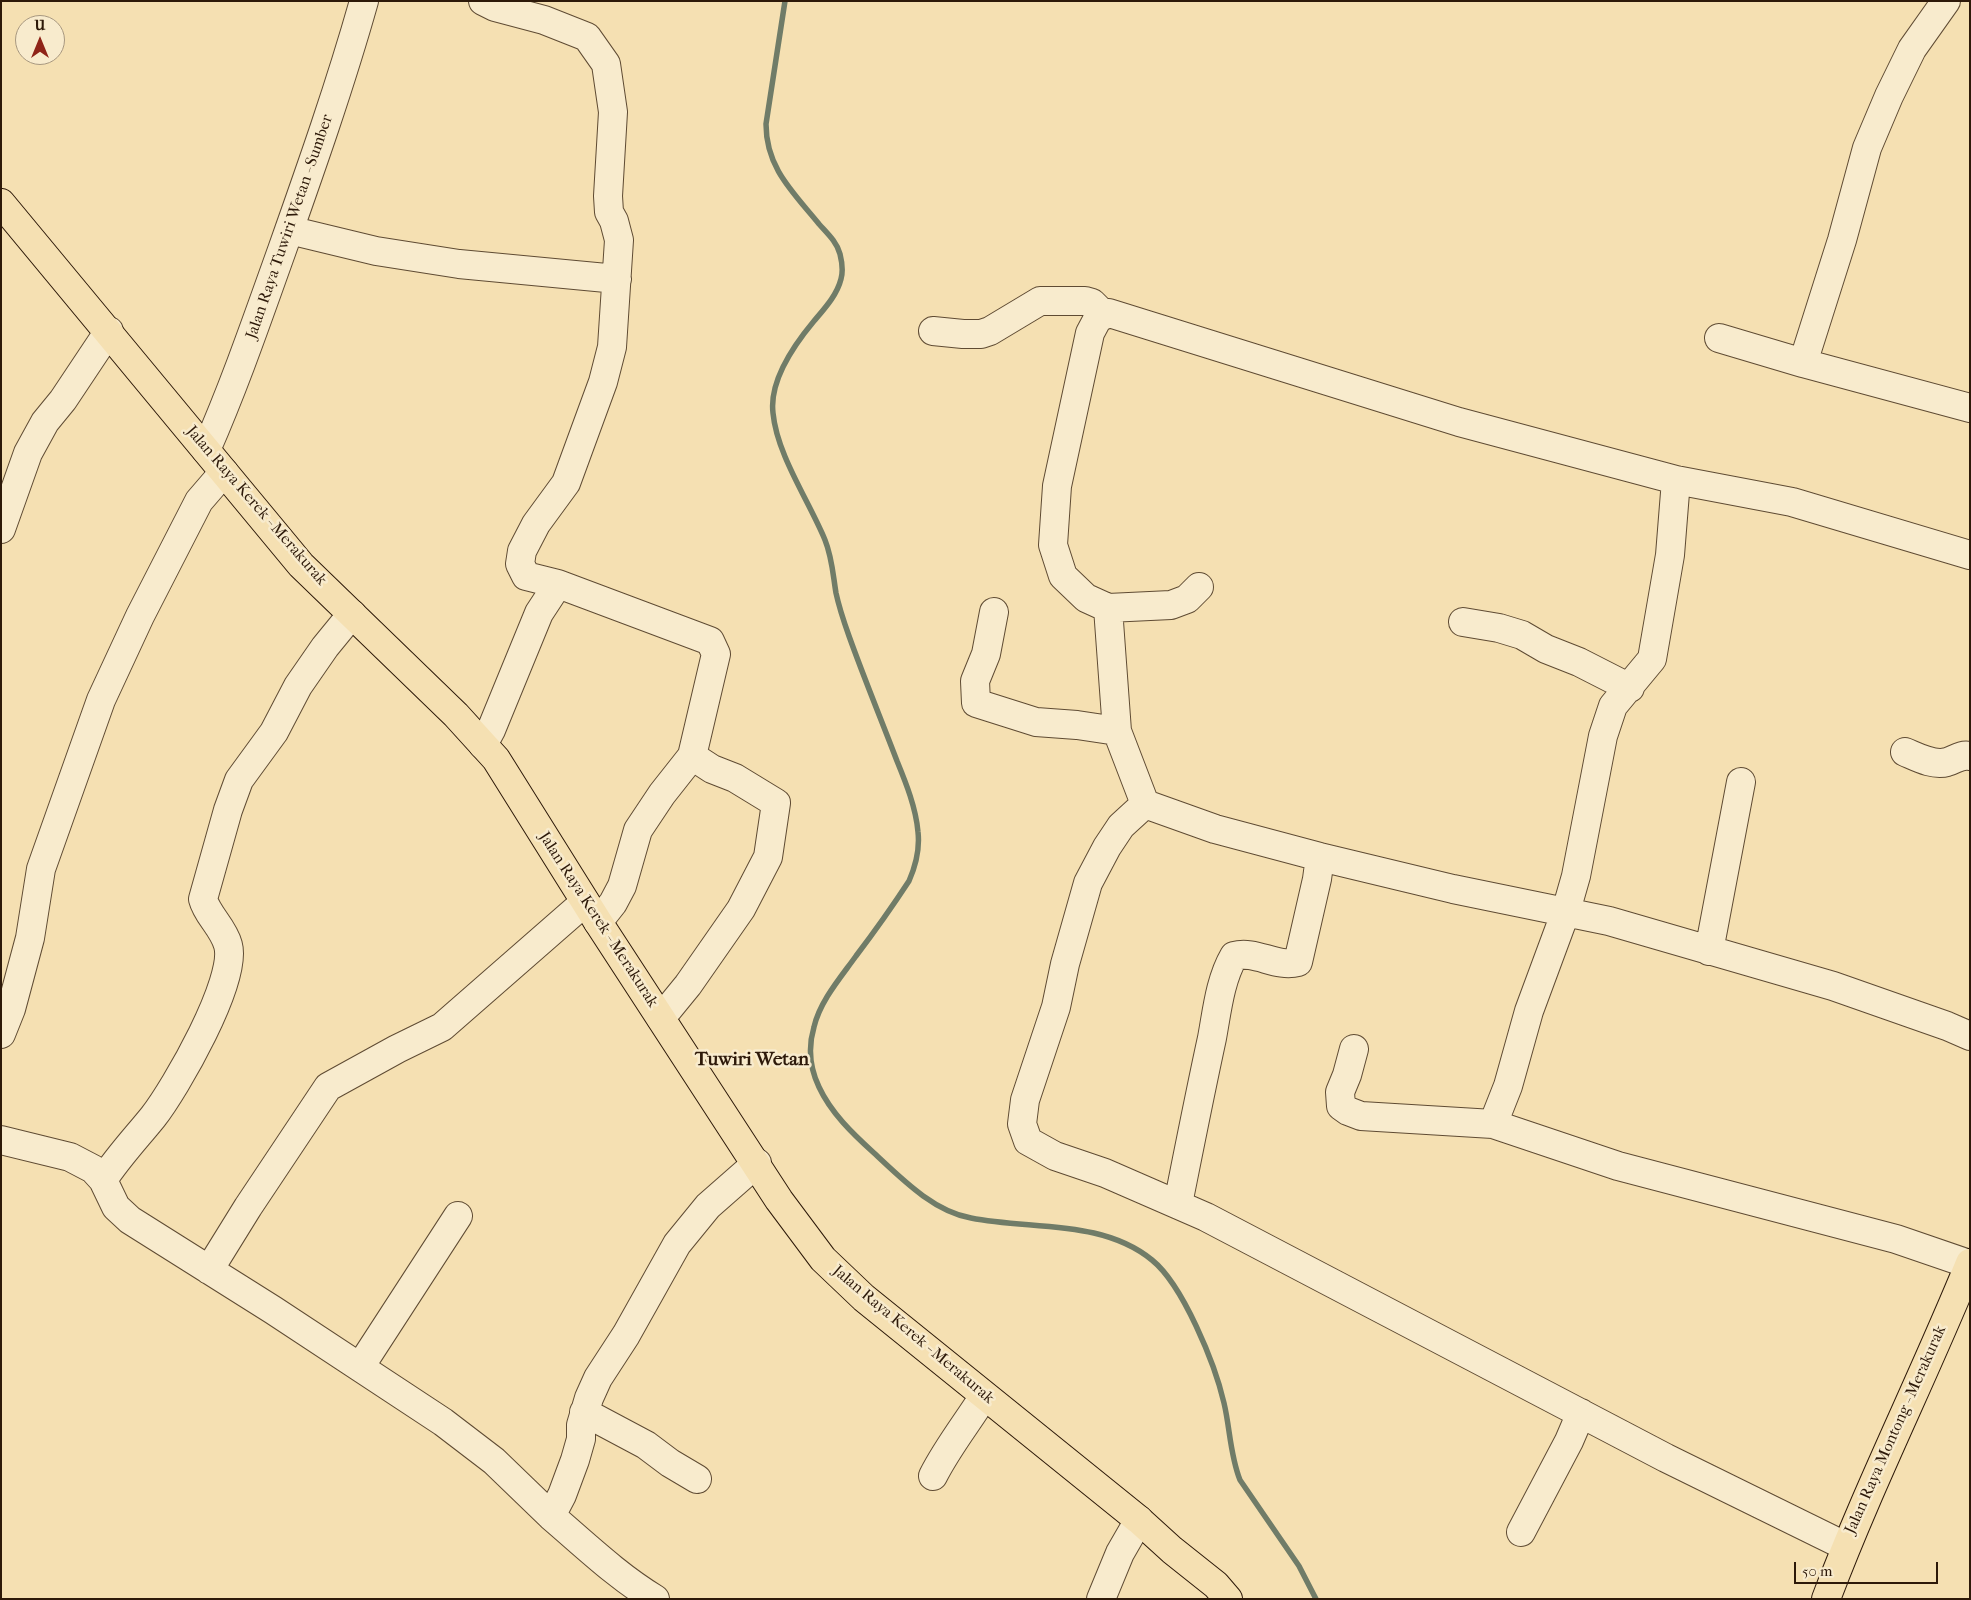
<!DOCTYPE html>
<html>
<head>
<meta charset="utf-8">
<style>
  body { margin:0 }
  #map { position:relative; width:1971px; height:1600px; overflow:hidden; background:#f5e0b2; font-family:"IM FELL French Canon",serif }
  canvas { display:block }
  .frame { position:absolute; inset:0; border:2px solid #2d1909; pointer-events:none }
  .north { position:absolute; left:15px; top:15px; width:50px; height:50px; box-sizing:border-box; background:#f8ebcd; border:1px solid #a7977f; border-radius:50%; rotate:0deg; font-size:14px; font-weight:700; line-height:20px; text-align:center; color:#2d1909 }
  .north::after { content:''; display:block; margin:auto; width:18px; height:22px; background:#8f2418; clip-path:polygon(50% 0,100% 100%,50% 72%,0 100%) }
  .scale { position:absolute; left:1794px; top:1562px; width:144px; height:22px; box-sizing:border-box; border:2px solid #2d1909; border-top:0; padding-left:6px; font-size:15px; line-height:18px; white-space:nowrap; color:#2d1909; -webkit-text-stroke:4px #f8ebcd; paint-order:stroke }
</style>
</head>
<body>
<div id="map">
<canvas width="1971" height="1600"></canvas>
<div class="frame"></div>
<div class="north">U</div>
<div class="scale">50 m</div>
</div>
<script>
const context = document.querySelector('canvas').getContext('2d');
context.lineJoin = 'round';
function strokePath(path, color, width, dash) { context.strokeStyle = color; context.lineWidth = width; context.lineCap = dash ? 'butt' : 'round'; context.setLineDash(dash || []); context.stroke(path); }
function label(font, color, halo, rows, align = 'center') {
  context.font = font + ' "IM FELL French Canon",serif'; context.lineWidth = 5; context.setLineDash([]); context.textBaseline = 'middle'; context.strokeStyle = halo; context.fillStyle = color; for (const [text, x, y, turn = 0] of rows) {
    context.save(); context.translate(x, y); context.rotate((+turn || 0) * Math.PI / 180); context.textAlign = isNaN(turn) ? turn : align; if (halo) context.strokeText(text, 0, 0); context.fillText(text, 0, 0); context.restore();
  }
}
const stream = new Path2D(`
  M785 1 766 124C766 168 793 192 819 224 827 233 837 242 840 254 842 262 843 272 841 279 837 295 825 308 814 321 794 345 769 380 773 413 777 455 809 501 825 540 832 557 833 575 836 593 839 607 844 622 849 636 864 678 881 719 897 761 906 783 916 808 918 832 920 850 916 865 909 881 892 907 875 931 856 956 841 977 820 1001 814 1027 808 1047 810 1068 819 1087 831 1113 853 1134 874 1153 902 1179 933 1211 971 1218 1031 1230 1102 1219 1152 1260 1183 1285 1215 1364 1224 1403 1230 1428 1230 1455 1240 1480L1299 1566 1316 1599`);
const minor = new Path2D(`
  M483 1 495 7 544 20 587 37 606 64 613 112 608 196 609 212 614 221 619 240 612 347 603 382 566 483 536 524 522 551 520 564 526 576 558 584 539 613 491 730 483 745
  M1946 1 1912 49 1889 96 1867 148 1842 240 1803 363 1970 408
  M289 230 376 251 459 264 617 279
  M933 331 963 334H981L990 331 1040 301H1085L1092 303 1104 315
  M1719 338 1803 363
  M206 450C235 384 258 317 282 250 311 168 340 86 364 1
  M1676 480 1670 555 1652 659 1613 706 1603 736 1576 876 1566 911 1529 1011 1508 1086 1493 1124 1618 1166 1896 1239 1969 1264
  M1 529 28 453 45 422 63 400 109 331
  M1970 555 1792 502 1676 480 1459 422 1109 313 1098 318 1090 333 1057 486 1053 545 1063 576 1086 598 1108 608 1117 731 1145 804 1215 829 1320 857 1453 889 1609 921 1833 986 1947 1026 1970 1036
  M558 584 710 641 716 654 692 756 662 794 638 830 622 886 613 903 598 922
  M1108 608 1171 605 1187 599 1199 587
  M994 612 986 654 975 681 976 703 1036 722 1077 725 1117 731
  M1463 622 1499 628 1522 635 1546 649 1579 662 1630 688
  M1905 752C1917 757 1933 766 1947 762 1955 760 1960 754 1970 756
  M1145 804 1121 826 1107 847 1088 883 1065 964 1056 1007 1025 1100 1022 1124 1028 1141 1055 1156 1105 1173 1206 1217 1666 1458 1845 1546
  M1709 951 1741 782
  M661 1018 688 985 741 909 768 857 776 803 735 778 712 769 692 756
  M1 1034 11 1009 30 938 41 869 101 700 140 616 199 501 224 472
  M1354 1049 1347 1075 1340 1092 1341 1106 1348 1111 1361 1116 1493 1124
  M1 1140 70 1157 93 1169 103 1180 116 1207 130 1220 273 1310 443 1422 494 1461 551 1516
  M103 1180C118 1157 136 1138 153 1117 175 1089 238 980 228 945 223 927 207 915 203 899L228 810 239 780 274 732 298 686 325 647 352 614
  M1178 1204C1189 1149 1200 1093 1212 1038 1217 1011 1220 980 1234 956 1256 950 1276 968 1298 962L1317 879 1320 857
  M209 1270 248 1207 328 1087 397 1049 442 1027 585 902
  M360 1367 458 1216
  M584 1412 646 1445 670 1463 697 1479
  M933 1476C947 1448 967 1423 984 1396
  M1521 1532 1569 1441 1581 1413
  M655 1599C617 1576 585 1545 551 1516L562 1495 575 1460 581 1439V1425L589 1398 598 1378 626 1335 677 1244 708 1206 757 1163
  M1101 1599 1120 1553 1139 1520`);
const major = new Path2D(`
  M1 203 301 565 456 715 496 759 598 922 779 1200 823 1259 864 1298 1139 1520 1172 1550 1216 1585 1228 1599
  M1826 1599C1869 1485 1924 1376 1970 1263`);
const streetNames = [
  ["Jalan Raya Tuwiri Wetan - Sumber",290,227,-71],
  ["Jalan Raya Kerek - Merakurak",256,506,49],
  ["Jalan Raya Kerek - Merakurak",598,920,57],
  ["Jalan Raya Kerek - Merakurak",913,1335,40],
  ["Jalan Raya Montong - Merakurak",1896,1430,-66]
];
const quarterNames = [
  ["Tuwiri Wetan",752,1060]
];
strokePath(stream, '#707c68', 5.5);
strokePath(minor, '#5f4b33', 30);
strokePath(major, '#2d1909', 30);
strokePath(minor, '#f8ebcd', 28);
strokePath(major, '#f5e0b2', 28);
label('16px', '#2d1909', '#f8ebcd', streetNames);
label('bold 19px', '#2d1909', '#f8ebcd', quarterNames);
</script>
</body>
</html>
